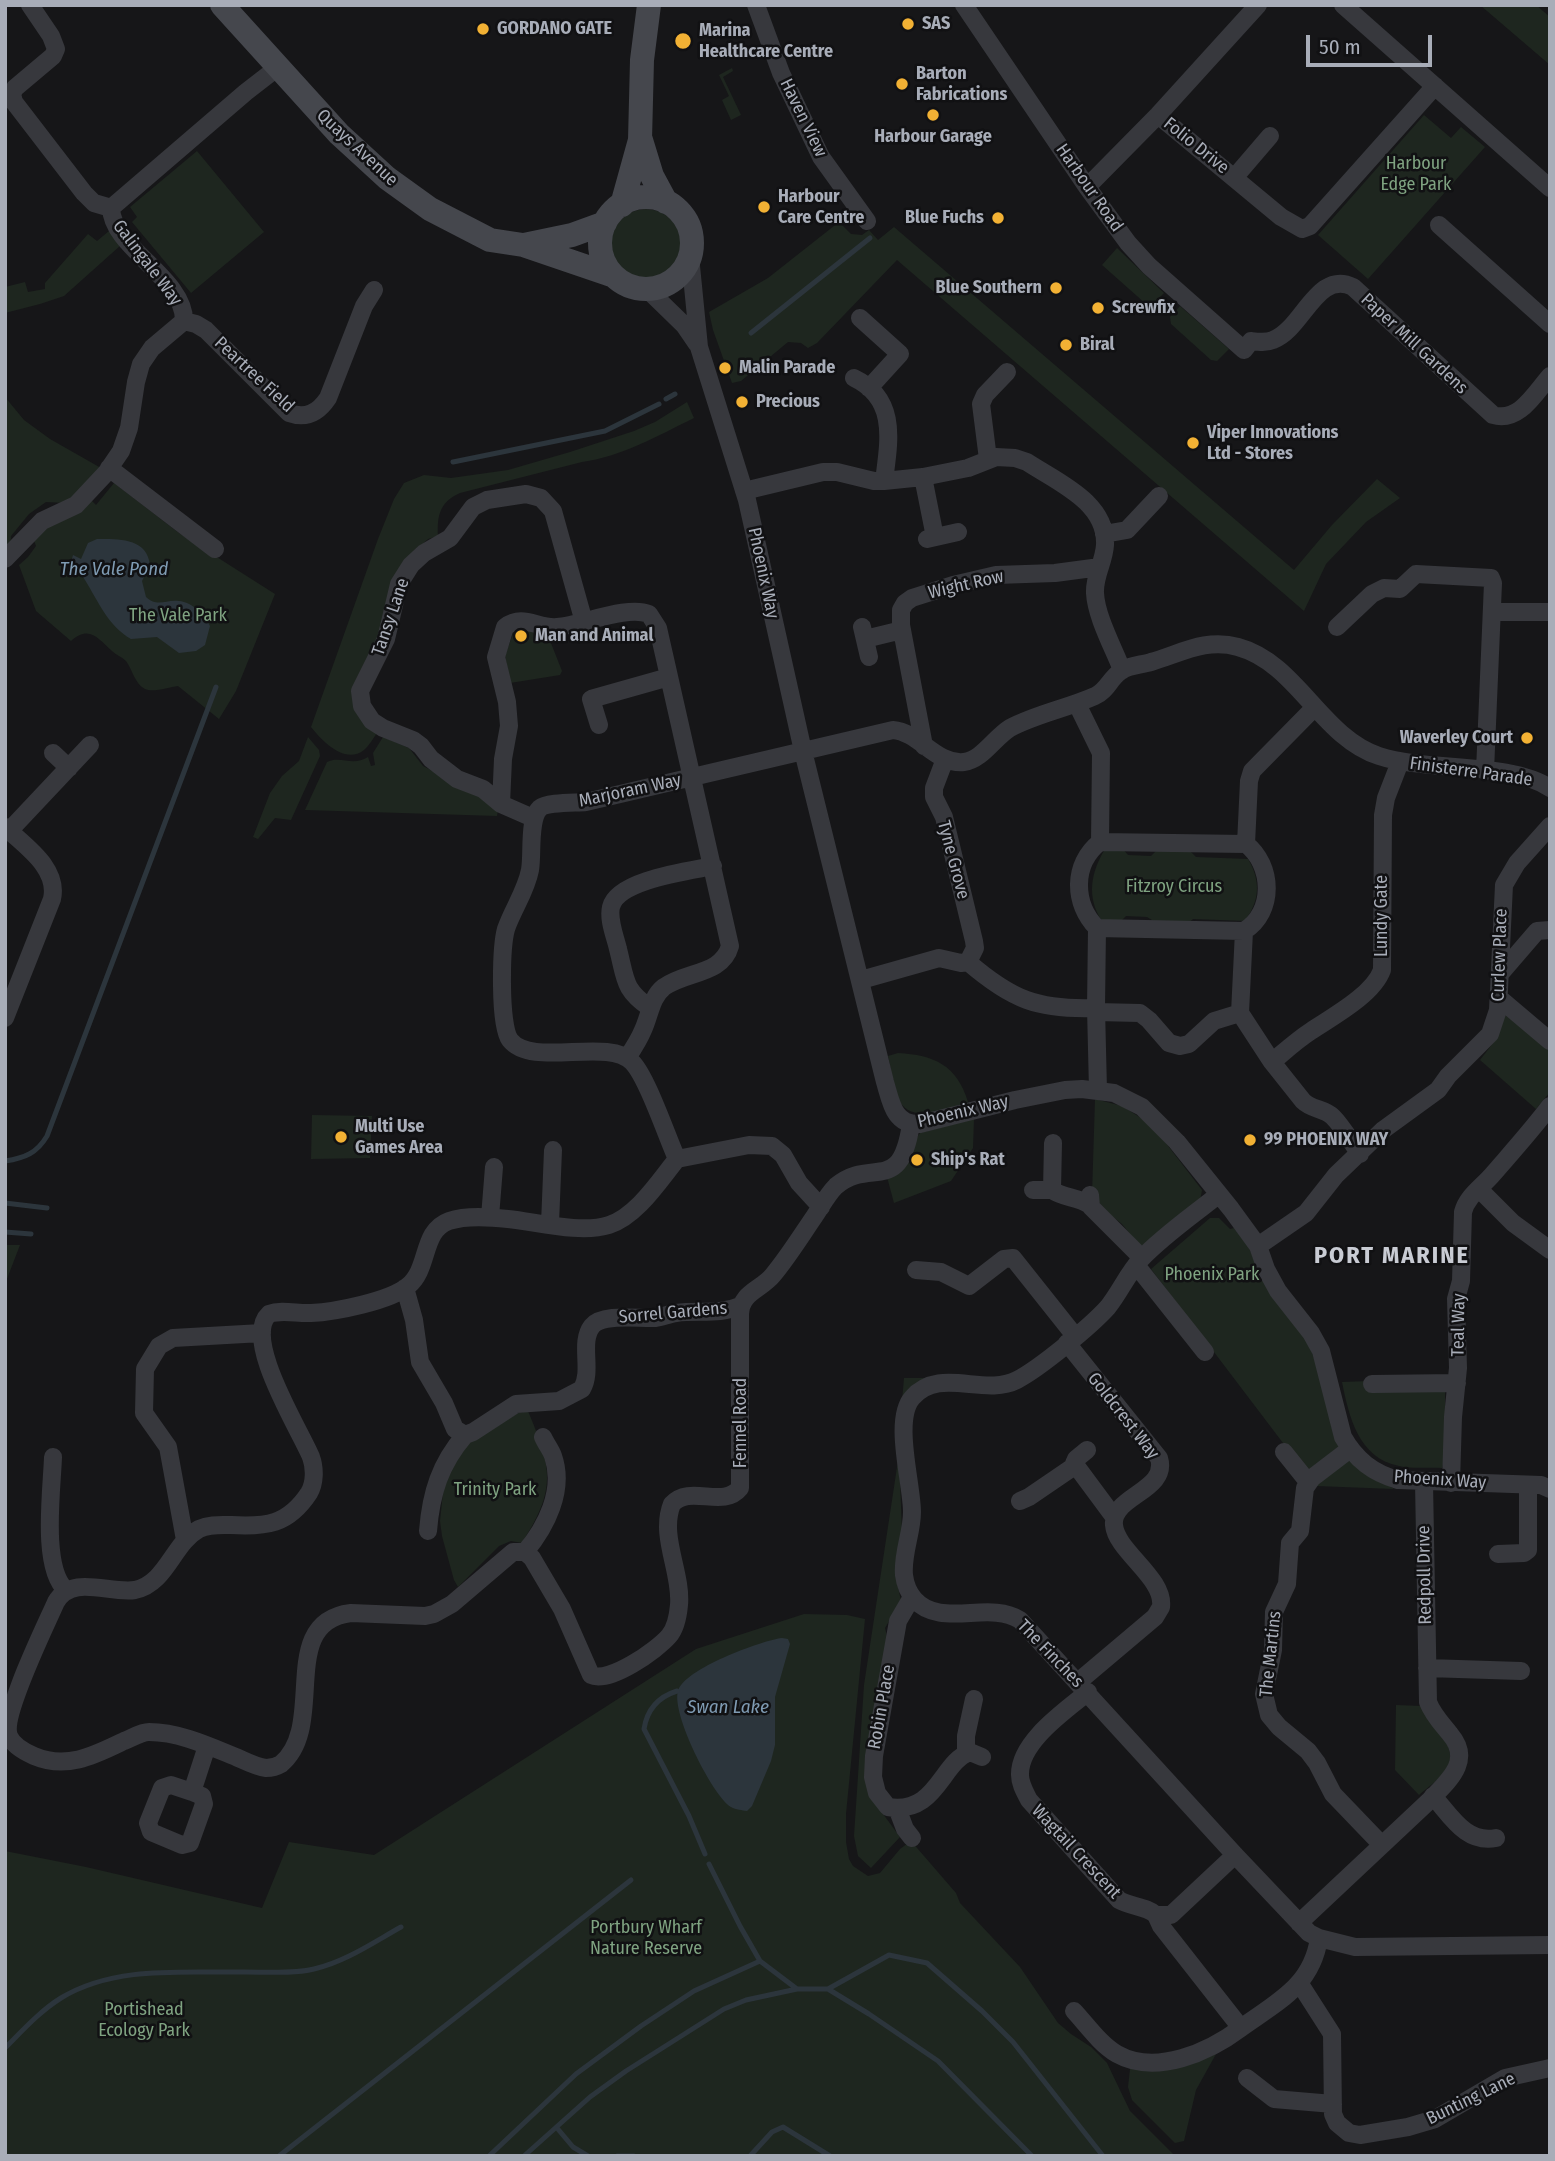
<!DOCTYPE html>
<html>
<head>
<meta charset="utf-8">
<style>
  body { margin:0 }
  #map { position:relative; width:1555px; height:2161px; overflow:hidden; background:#161618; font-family:"Fira Sans Condensed",sans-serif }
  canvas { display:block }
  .frame { position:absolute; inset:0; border:7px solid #a8adb8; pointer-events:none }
  .scale { position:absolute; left:1306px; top:35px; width:126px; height:32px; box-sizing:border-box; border:4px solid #a8adb8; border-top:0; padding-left:9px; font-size:21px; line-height:24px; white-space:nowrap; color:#a8adb8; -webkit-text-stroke:5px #111113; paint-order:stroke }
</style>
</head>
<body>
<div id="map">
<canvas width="1555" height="2161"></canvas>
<div class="frame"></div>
<div class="scale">50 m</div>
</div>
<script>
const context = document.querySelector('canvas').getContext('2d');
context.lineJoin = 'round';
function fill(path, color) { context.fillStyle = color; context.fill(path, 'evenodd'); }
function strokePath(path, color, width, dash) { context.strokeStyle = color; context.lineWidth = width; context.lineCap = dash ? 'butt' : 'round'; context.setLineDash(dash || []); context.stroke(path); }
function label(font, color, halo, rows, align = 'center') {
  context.font = font + ' "Fira Sans Condensed",sans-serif'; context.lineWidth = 5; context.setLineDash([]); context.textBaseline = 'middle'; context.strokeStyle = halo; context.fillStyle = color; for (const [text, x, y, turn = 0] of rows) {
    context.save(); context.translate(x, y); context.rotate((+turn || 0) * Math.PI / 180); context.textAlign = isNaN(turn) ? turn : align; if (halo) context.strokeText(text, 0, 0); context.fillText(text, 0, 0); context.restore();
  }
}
const green = new Path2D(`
  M1480 5H1536L1550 17V65Z
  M732 68 733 71 723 77 741 115 731 120 722 100 729 96 719 75Z
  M1424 115 1451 138 1461 127 1485 147 1368 279 1318 235Z
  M197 151 264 232 191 293 132 222 137 217 130 207Z
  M611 244a35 35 0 1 1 70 0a35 35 0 1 1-70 0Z
  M839 222 851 234 862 235 869 230 878 240 894 227 1294 570 1332 525 1377 479 1400 498 1366 522 1326 564 1304 611 897 260 817 343 808 348 801 343 788 342 741 381 732 383 713 330 709 312 768 278Z
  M109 231 121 245 64 296 40 304 5 313V287L25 282 28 292 45 289V283L88 234 97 241Z
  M1117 248 1164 293 1152 305 1146 304 1102 265Z
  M1180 306 1229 349 1217 361 1211 360 1171 324 1170 317Z
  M5 397 24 420 50 439 101 468 66 503 46 502 29 514 11 536 10 549 5 555Z
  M687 402 694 418C657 436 623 456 582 462L460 493C440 502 437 515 438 536L428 539 416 550 359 681 378 732C374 737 369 746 364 750 345 765 322 741 311 727L378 539 394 499 404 483 424 475 451 478 508 470 570 452 634 431 655 422Z
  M114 483 179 533 275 594 236 691 219 719 178 686C169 687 153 693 145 689 135 684 132 669 126 661 122 657 116 655 112 651 99 640 90 624 71 641L36 611 19 565 28 557 36 546 33 538 48 523 90 499 96 505Z
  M516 625 547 633 562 671 560 675 510 683 505 656Z
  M308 737 319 750 320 756 291 820 275 818 258 839 253 837 270 793 282 776 299 761Z
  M383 737 409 748 423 766 478 794 498 810 497 816 305 810 327 762C341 755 352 767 368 757L371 766 375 765 373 753Z
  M1105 849H1123L1128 855 1151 856 1158 849 1189 850 1196 857 1248 859C1261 881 1260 900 1245 921L1193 919 1187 924 1157 923 1147 917 1126 916 1120 922 1102 921C1086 897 1091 872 1105 849Z
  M1505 1015 1550 1048V1092L1536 1109 1480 1060 1497 1038Z
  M898 1053C934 1055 957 1065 968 1102 949 1108 909 1126 898 1098 893 1085 891 1069 888 1056Z
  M1095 1099 1122 1106 1152 1125 1202 1190 1200 1201 1149 1243 1140 1246 1122 1224 1112 1216 1092 1195Z
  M312 1115 372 1116 370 1158 311 1159Z
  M974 1119 973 1148 951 1181 894 1203 887 1177 920 1133Z
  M1210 1218H1219L1230 1229 1234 1228 1248 1245 1261 1278 1309 1344 1320 1375 1332 1428 1341 1448 1305 1472 1151 1269Z
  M5 1245H20L5 1284Z
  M904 1378H931L902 1401Z
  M1369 1381 1445 1386V1458L1442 1468C1428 1467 1413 1469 1399 1466 1358 1458 1349 1416 1342 1382Z
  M528 1411C552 1469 557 1488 522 1543L511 1541 499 1546 458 1587 454 1580 442 1536 440 1521 444 1483 461 1447 518 1413Z
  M899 1454 902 1532 896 1577 901 1601 885 1628 887 1636 872 1799 900 1837 871 1868 858 1856 854 1836 864 1685Z
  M1346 1459 1394 1489 1316 1486Z
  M804 1614 847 1615 865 1619 846 1814V1842L849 1859 853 1866 868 1876 880 1873 900 1849 911 1841 956 1893 960 1903 1020 1967 1058 2023 1071 2034 1091 2047 1107 2063 1130 2111 1175 2156H5V1851L86 1867 262 1908 289 1842 374 1855 696 1649Z
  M1396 1705 1422 1706C1434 1724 1463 1752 1444 1773 1437 1781 1427 1788 1419 1795L1395 1770Z
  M1216 2054 1196 2090 1184 2141 1175 2143 1132 2100 1128 2087 1130 2069H1173Z`);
const water = new Path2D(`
  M97 539C119 539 147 538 150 565L142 581 146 597C158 608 166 599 179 601 192 602 205 615 210 626L205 645 196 651 179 653 157 637 131 639C108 626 98 601 85 580 81 573 74 570 71 562L73 555 81 559 88 543Z
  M782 1638 788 1639 790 1644 775 1697V1745L771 1761 752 1806 747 1811C742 1810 736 1810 731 1807 712 1795 671 1713 678 1691 684 1669 760 1641 782 1638Z`);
const stream = new Path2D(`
  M751 333 870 238
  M666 399 675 394
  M453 462 605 431 659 404
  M5 1161C25 1158 37 1153 47 1136L216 687
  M5 1203 47 1208
  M5 1232 31 1234
  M677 1691C658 1697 647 1710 644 1729L689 1816 705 1854
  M709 1864 740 1926 760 1961 797 1989
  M828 1989 869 2014 938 2061 1032 2156
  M5 2048C22 2031 40 2011 61 1998 115 1965 185 1973 245 1972 267 1972 293 1974 314 1969 345 1962 374 1942 401 1927
  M557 2128 573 2147 588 2156
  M279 2156 631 1880
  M489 2156 576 2074 641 2026 694 1991 760 1961
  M524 2156 590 2097 626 2071 724 2009 746 2000 797 1989H828L889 1955 927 1963 982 2011 1013 2042 1103 2156
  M617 2156H634
  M750 2156 772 2132 783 2127 830 2156`);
const street = new Path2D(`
  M30 5 51 36 56 49 53 56 15 88 12 94 14 102 84 193 94 203 111 208
  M756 5 781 73 821 157 867 221
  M964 5 1087 187 1128 243 1149 266 1244 350 1251 341C1259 342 1266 343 1273 340 1303 329 1317 269 1353 287L1493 415C1519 423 1535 393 1550 376
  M1343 5 1550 188
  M1158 115 1281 217 1302 229 1310 226 1435 86
  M1234 178 1270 136
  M1087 187 1158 115 1258 5
  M111 208 246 92 277 68
  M111 208C112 248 185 278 184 321
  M1439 225 1550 324
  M690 256 699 347 747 500 803 751 885 1082C891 1102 894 1126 920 1124L1015 1100 1065 1090 1082 1089 1114 1093 1142 1107 1177 1142 1231 1209 1258 1246 1266 1269 1278 1291 1311 1333 1321 1351 1343 1437C1356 1460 1373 1473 1398 1480L1541 1485 1550 1489
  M647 289 684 325 697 344
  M860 318 900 354 869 388
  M184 321 196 324 206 330 289 413C306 419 318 413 328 398L364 306 374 290
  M854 378C898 399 889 441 884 481
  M988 459 981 404 985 395 1007 372
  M109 468 215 549
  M923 477 935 537
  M744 491 823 472H837L874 481H884L923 477 968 468 996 457 1015 458 1027 462C1057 482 1107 502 1105 545 1104 562 1094 576 1095 593 1096 616 1113 647 1122 670
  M1104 534 1127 530 1159 496
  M927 539 958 532
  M5 559 42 521 76 505 106 473 121 451 129 428 136 382 141 364 152 348 184 321
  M1492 612H1550
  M862 627 869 657
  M1337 627 1372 594 1384 588 1400 589 1416 574 1491 578 1493 583 1485 771
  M865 639 902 630
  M1077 704 1101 753 1100 842
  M599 725 591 699 669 677
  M924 746 901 625V610L905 603 912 598 953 585 996 575 1055 573 1100 567
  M53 753 69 768
  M945 759 934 788V797L944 817 974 941 975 948 968 962
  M501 804 503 759 509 726 507 702 496 657 505 627C523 613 538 629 557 627 582 625 627 605 649 614L658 628 730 946C722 975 686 971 664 987 651 997 650 1015 643 1030 639 1040 633 1049 627 1058
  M533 818 501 804 483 789 457 779 431 759 421 746 413 740 383 728 372 721 362 706 360 691 386 639 399 584 411 565 424 553 450 538 473 507 487 500 526 494 541 498 553 511 584 622
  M5 827C25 846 59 868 52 899L5 1018
  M9 831 90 745
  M1100 842 1246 844C1273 865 1275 912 1244 931L1097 928C1073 904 1072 864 1100 842Z
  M1246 844 1249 781 1252 771 1314 708
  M1097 928 1096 1008 1098 1090
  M1500 974 1537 931 1550 930
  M861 980 939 958 961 963 968 962C1012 1000 1038 1010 1096 1008
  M1499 998 1550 1041
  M650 1008C623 989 626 980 618 949 615 936 608 920 611 907 617 880 689 871 713 866
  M1096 1012 1140 1013 1149 1020 1169 1043 1180 1046 1189 1044 1214 1021 1240 1013 1244 931
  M1240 1013 1272 1062 1303 1101C1312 1110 1324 1108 1333 1117 1343 1127 1351 1142 1360 1154
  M1272 1062C1284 1052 1297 1040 1311 1031 1332 1017 1373 995 1382 970L1383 815 1386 798 1400 762
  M1053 1143 1052 1190C1063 1198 1078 1197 1090 1205
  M677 1159C659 1181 637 1216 609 1225 581 1234 537 1222 508 1219 490 1217 467 1215 449 1221 421 1231 430 1268 408 1286 390 1301 335 1312 311 1313 298 1314 282 1309 269 1314 242 1339 300 1430 311 1457 315 1468 315 1483 309 1493 288 1525 266 1527 231 1525 220 1525 210 1524 199 1529 173 1543 167 1583 135 1590 109 1594 72 1574 56 1602 46 1625 1 1716 9 1736 13 1746 25 1752 34 1756 67 1770 95 1755 124 1741 132 1738 141 1732 149 1732 179 1732 209 1746 236 1757 245 1761 256 1767 266 1768 271 1768 276 1767 281 1764 328 1725 276 1622 351 1613L425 1616 434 1614 452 1604 513 1552H525L532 1558 562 1609 591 1675C609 1684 657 1650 669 1636 676 1628 678 1616 679 1605 682 1572 659 1536 672 1504 690 1484 723 1509 740 1488V1314C741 1292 761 1290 773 1275 788 1257 801 1236 814 1217 821 1207 827 1195 836 1186 872 1156 900 1197 911 1124
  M677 1159C667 1137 647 1077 632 1062 608 1037 532 1068 510 1040 499 1025 501 947 506 929 513 909 526 891 530 870 533 854 528 819 540 808 547 802 576 803 586 802L893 730C919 732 936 765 964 762 982 760 995 737 1010 728 1036 714 1068 708 1095 696 1107 691 1110 678 1121 671 1129 665 1142 665 1151 662 1182 653 1206 638 1238 647 1297 663 1321 737 1379 756 1427 772 1509 761 1550 788
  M677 1159 749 1145 772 1146 783 1155 799 1183 821 1207
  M1479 1189 1513 1223 1550 1250
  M1033 1190H1052
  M1090 1195 1091 1207 1142 1258
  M1218 1195C1192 1216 1164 1235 1141 1259 1128 1273 1120 1292 1108 1307 1091 1326 1040 1368 1017 1380 984 1397 939 1366 912 1398 893 1420 912 1484 912 1512 912 1533 902 1554 904 1575 905 1583 909 1593 914 1599 940 1629 989 1600 1020 1620L1235 1855 1309 1933 1319 1938 1355 1947 1550 1945
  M490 1217 494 1167
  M550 1224 553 1150
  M1258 1246 1306 1213 1336 1175 1383 1130 1438 1090 1448 1076 1490 1034 1498 1010 1504 885 1517 863 1550 826
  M1136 1265 1205 1352
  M916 1270 941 1272 969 1286 1004 1259 1013 1258 1075 1336
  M405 1288 414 1320 420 1362 444 1403 455 1429 465 1435 473 1432 516 1404 559 1401 582 1389C593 1370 579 1343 592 1326 603 1313 639 1319 655 1318 662 1317 669 1314 676 1313 699 1310 719 1315 740 1306
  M1067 1343 1159 1458C1169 1491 1111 1496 1114 1525 1116 1551 1165 1578 1161 1607L1155 1617 1078 1682
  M1372 1384 1457 1383
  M1350 1449 1312 1478 1305 1488 1300 1531 1290 1543 1287 1584 1274 1612 1273 1650 1264 1694 1269 1715 1279 1727 1308 1751 1317 1763 1333 1794 1381 1844
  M1284 1452 1308 1482
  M53 1457C52 1489 41 1568 66 1590
  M1074 1463 1114 1517
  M1451 1483 1453 1417 1458 1368 1456 1299 1461 1281 1463 1212C1467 1196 1482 1187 1493 1174 1512 1152 1532 1130 1550 1106
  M1020 1501 1029 1497 1073 1467 1076 1459 1087 1450
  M428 1531C431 1493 440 1464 465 1435
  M185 1540 168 1447 144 1413 145 1369 159 1346 173 1338 262 1333
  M525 1552C546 1527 565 1490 553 1456 551 1450 546 1444 543 1437
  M1498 1554 1524 1553 1528 1550V1485
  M912 1597 898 1621 874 1756 873 1777 877 1793 888 1807C937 1815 941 1762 970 1752L982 1757
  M1427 1668 1521 1671
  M1088 1692C1065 1711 1019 1742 1020 1775 1020 1784 1025 1792 1029 1800L1119 1900C1131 1907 1146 1906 1156 1915H1171L1235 1855
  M966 1753V1736L974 1699
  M192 1792 202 1796 204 1804 190 1843 182 1845 151 1832 148 1823 162 1788 171 1785 192 1792 207 1746
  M1433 1796C1451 1816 1466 1844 1496 1838
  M897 1808 905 1829 912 1838
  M1156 1915 1161 1926 1241 2028C1277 2002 1312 1986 1319 1938
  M1299 1923 1430 1800C1448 1781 1473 1761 1450 1734 1442 1724 1433 1715 1428 1702L1424 1482
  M1300 1984 1332 2034 1333 2114 1337 2123 1349 2133 1360 2135 1408 2127 1435 2119 1505 2078 1550 2068
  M1074 2011C1087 2025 1100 2044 1117 2054 1156 2076 1209 2052 1241 2028
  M1247 2078 1274 2099 1333 2104`);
const secondary = new Path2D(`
  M222 5 339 134 387 178 430 209 490 240 523 245 614 276
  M641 140 652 176 666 202
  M600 243a46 46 0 1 1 92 0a46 46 0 1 1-92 0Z
  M622 205 640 140 642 60 649 5
  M524 245 572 235 605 223`);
const markers = [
  [908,24,7,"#f2b134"],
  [483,29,7,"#f2b134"],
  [683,41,9,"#f2b134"],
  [902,84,7,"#f2b134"],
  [933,115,7,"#f2b134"],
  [764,207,7,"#f2b134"],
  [998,218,7,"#f2b134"],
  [1056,288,7,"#f2b134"],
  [1098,308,7,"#f2b134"],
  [1066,345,7,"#f2b134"],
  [725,368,7,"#f2b134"],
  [742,402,7,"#f2b134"],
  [1193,443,7,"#f2b134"],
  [521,636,7,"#f2b134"],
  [1527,738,7,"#f2b134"],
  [341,1137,7,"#f2b134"],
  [1250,1140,7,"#f2b134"],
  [917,1160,7,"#f2b134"]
];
const poiNames = [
  ["SAS",922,24],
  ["GORDANO GATE",497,29],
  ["Marina",699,31],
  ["Healthcare Centre",699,52],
  ["Barton",916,74],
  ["Fabrications",916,95],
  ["Harbour Garage",933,137,"center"],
  ["Harbour",778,197],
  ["Care Centre",778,218],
  ["Blue Fuchs",984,218,"right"],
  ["Blue Southern",1042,288,"right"],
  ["Screwfix",1112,308],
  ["Biral",1080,345],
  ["Malin Parade",739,368],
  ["Precious",756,402],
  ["Viper Innovations",1207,433],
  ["Ltd - Stores",1207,454],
  ["Man and Animal",535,636],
  ["Waverley Court",1513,738,"right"],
  ["Multi Use",355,1127],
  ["Games Area",355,1148],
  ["99 PHOENIX WAY",1264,1140],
  ["Ship's Rat",931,1160]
];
const streetNames = [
  ["Haven View",803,118,64],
  ["Folio Drive",1196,146,39],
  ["Quays Avenue",357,148,43],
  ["Harbour Road",1089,188,55],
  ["Galingale Way",147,263,53],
  ["Paper Mill Gardens",1414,344,43],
  ["Peartree Field",254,375,43],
  ["Phoenix Way",763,573,78],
  ["Wight Row",966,585,-13],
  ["Tansy Lane",391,617,-71],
  ["Finisterre Parade",1471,772,8],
  ["Marjoram Way",630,791,-12],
  ["Tyne Grove",953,860,75],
  ["Lundy Gate",1382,916,-90],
  ["Curlew Place",1500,955,-88],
  ["Phoenix Way",963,1112,-13],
  ["Sorrel Gardens",673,1313,-5],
  ["Teal Way",1459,1325,-89],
  ["Goldcrest Way",1123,1416,52],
  ["Fennel Road",741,1423,-90],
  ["Phoenix Way",1440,1480,4],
  ["Redpoll Drive",1425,1575,-91],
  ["The Finches",1050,1654,46],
  ["The Martins",1271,1654,-84],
  ["Robin Place",882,1707,-80],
  ["Wagtail Crescent",1076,1852,47],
  ["Bunting Lane",1471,2099,-26]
];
const parkNames = [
  ["Harbour",1416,164],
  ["Edge Park",1416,185],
  ["The Vale Park",178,616],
  ["Fitzroy Circus",1174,887],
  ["Phoenix Park",1212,1275],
  ["Trinity Park",495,1490],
  ["Portbury Wharf",646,1928],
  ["Nature Reserve",646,1949],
  ["Portishead",144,2010],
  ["Ecology Park",144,2031]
];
const waterNames = [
  ["The Vale Pond",114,570],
  ["Swan Lake",728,1708]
];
const districtNames = [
  ["PORT MARINE",1392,1256]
];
fill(green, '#1e261f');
fill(water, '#2c353c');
strokePath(stream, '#2c353c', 5);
strokePath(street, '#37383d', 18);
strokePath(secondary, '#45474d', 24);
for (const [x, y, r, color] of markers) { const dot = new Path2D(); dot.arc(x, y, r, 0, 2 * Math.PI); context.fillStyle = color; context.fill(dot); strokePath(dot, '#111113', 2.5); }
label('bold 18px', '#a8adb8', '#111113', poiNames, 'left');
label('18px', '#a8adb8', '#111113', streetNames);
label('18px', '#7fa381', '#111113', parkNames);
label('italic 19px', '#7f9bb3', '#111113', waterNames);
context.letterSpacing = '2px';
label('bold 24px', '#c9ccd4', '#111113', districtNames);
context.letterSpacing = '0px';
</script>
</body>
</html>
